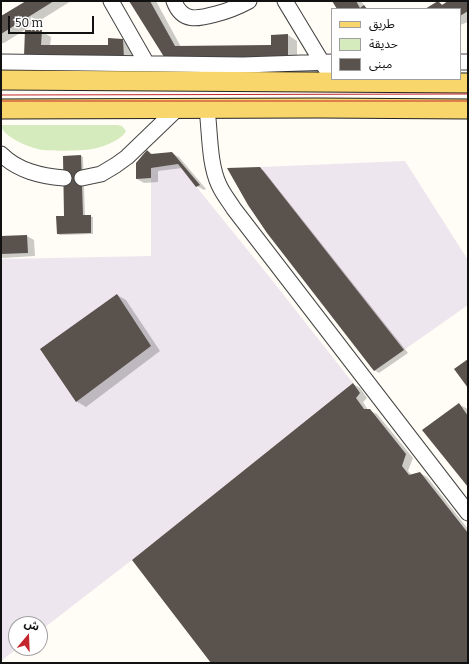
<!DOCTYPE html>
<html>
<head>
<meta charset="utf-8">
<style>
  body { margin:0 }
  #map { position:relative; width:469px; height:664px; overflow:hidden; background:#fffdf5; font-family:Bitter,"Noto Sans Arabic",serif }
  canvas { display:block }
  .frame { position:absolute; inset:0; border:2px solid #111; pointer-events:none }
  .legend { position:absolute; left:331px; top:8px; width:130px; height:72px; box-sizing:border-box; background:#fff; border:1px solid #a0a0a0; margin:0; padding:5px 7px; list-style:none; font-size:12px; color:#111 }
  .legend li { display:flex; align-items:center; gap:8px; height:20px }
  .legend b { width:20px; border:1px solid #a0a0a0 }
  .north { position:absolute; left:8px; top:616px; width:40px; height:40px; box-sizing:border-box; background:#fff; border:1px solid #a0a0a0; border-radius:50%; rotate:19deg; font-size:11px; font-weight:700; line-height:16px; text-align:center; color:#111 }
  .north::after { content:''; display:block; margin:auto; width:14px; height:18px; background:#c4262e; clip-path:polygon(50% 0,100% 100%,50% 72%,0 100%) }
  .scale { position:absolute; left:8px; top:16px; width:86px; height:18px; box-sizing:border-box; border:2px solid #111; border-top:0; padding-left:5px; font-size:12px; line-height:14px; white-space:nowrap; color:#111; -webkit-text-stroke:3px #fff; paint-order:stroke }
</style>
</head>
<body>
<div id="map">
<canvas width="469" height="664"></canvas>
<div class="frame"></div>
<ul class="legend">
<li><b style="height:5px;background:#f9d66b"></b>طريق</li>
<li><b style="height:11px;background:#d5ebbd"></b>حديقة</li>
<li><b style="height:11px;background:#5a524d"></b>مبنى</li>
</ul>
<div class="north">ش</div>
<div class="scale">50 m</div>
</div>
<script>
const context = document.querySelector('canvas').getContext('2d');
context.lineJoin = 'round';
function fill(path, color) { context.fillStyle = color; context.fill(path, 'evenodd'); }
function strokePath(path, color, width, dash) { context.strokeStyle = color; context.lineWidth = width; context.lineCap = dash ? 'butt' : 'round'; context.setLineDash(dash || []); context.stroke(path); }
const industrial = new Path2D(`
  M405 161 468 260V305L404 350 260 167Z
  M178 164 272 280 353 383 132 560 40 631V624H16V648H18L1 661V259L151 256V168Z`);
const green = new Path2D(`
  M1 125H117L122 126 126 131C122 140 101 148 92 149 82 151 51 151 42 150 31 148 2 137 1 125Z`);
const shadow = new Path2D(`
  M28 1H71L4 43H1V17Z
  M131 1H156L181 47 272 46 288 35 297 41V61L186 68Z
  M334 1H361L365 7 369 9H339Z
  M450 1H468V22L460 25V9H427L438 2 443 5Z
  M41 31 51 37 50 46H109L122 40 132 45 133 63 38 64Z
  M147 151 154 155 172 153 179 157 206 189 204 190 197 186 182 168 158 171V182L144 183 137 179Z
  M81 156 83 157 85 216 93 217V234L60 235 58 234 65 217 64 157Z
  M260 168 264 171 408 353 379 373 374 370Z
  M1 215 2 237 27 236 34 240 35 256 3 258 1 256Z
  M117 295 126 300 160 351 86 407 76 401Z
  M353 384 360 388 367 398 363 402 368 410 377 414 413 458 408 471 412 475 420 473 427 477 468 529V663H212Z
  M460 405 468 409V485Z`);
const building = new Path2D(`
  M26 1H54L1 34V16Z
  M129 1H150L175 46 271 45V35L288 34V56L282 61 166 60Z
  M332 1H356L360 8 364 5 367 9H337Z
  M438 1 442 5 448 1H468V11L460 16V9H425Z
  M25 30H42L41 45H108V38L123 39 124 58 24 56Z
  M147 150 151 154 172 152 200 185 196 187 178 164 151 168V178L136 179V163Z
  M81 155 83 215H91V233L57 234 56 216H64L63 156Z
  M260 167 404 350 374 371 267 233 248 205 227 168Z
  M27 235 28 253 1 254V236Z
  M117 294 151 346 76 402 40 349Z
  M468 359V388L454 369Z
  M353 383 360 393 356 398 364 409H370L406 454 402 466 409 475 420 472 468 533V663H211L132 560Z
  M459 403 468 416V487L422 430Z`);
const minor = new Path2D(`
  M111 1 147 64
  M174 1C182 23 198 19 216 14 228 11 238 7 249 1
  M285 1 326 69
  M1 62 243 65 332 62
  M460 62H468
  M207 109C210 132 209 164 219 185 223 194 229 201 234 209L468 513
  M1 154C18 171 41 176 64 178
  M82 178 101 174 116 165 127 157 178 108`);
const major = new Path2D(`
  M1 80 468 83
  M1 109 318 108 468 109`);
const tram = new Path2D(`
  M1 95 468 94
  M1 101H468`);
fill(industrial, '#eee6ef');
fill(green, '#d5ebbd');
fill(shadow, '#0003');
fill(building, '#5a524d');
strokePath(minor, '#444', 17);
strokePath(major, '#222', 21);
strokePath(minor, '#fff', 15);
strokePath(major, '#f9d66b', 19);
strokePath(tram, '#c4262e', 1);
</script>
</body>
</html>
